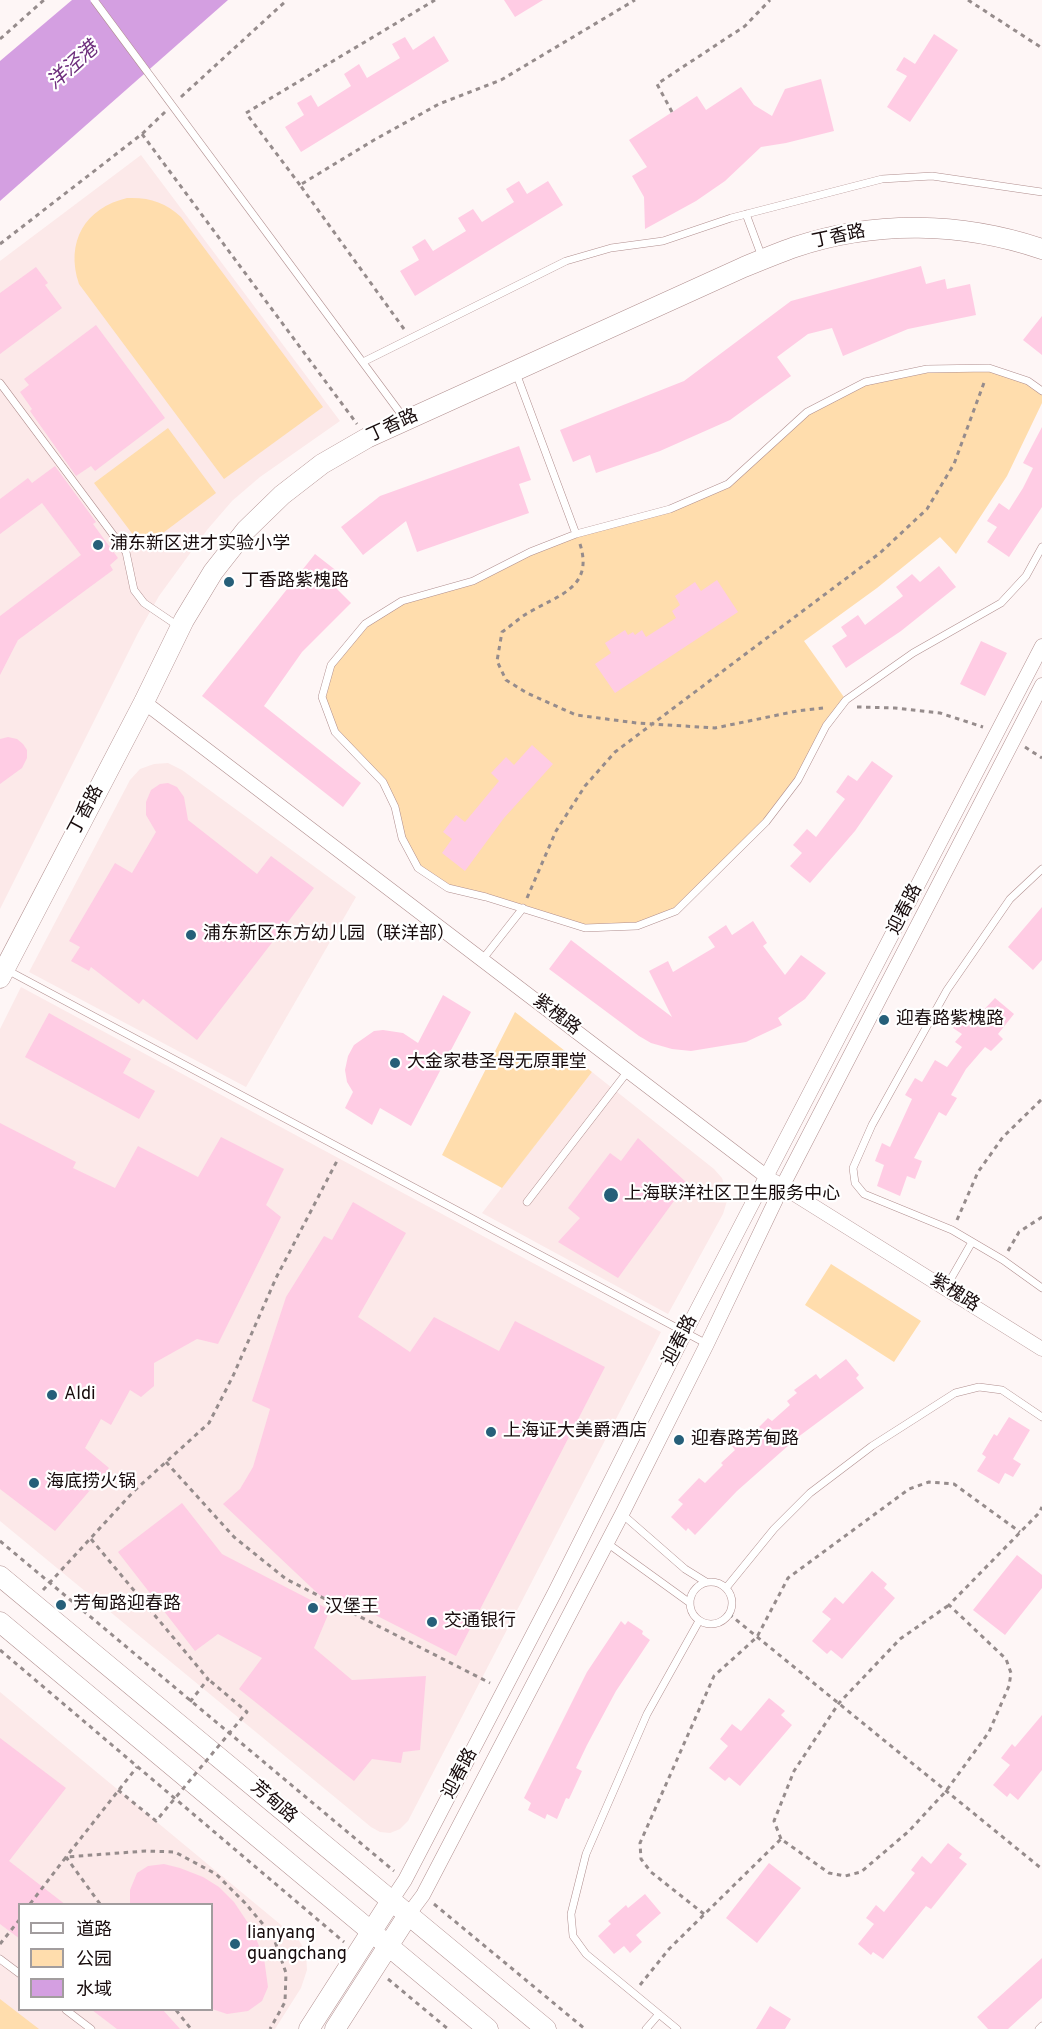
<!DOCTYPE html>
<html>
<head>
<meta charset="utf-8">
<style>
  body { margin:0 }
  #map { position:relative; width:1042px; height:2029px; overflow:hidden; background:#fef6f6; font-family:Overpass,"Noto Sans SC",sans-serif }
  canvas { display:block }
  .legend { position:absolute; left:18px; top:1903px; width:195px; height:108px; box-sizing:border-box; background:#fff; border:2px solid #a29d9e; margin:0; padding:8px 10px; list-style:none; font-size:18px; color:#170b0c }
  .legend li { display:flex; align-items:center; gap:12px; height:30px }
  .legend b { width:30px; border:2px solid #a29d9e }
</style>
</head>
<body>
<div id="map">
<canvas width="1042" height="2029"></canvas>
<ul class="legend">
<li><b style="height:8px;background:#fff"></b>道路</li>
<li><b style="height:16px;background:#ffddad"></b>公园</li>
<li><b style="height:16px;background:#d49fe1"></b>水域</li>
</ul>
</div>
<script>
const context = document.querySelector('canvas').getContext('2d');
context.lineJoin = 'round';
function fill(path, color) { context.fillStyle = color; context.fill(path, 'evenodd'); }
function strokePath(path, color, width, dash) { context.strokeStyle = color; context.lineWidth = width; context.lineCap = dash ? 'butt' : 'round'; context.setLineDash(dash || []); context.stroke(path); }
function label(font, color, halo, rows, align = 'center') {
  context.font = font + ' Overpass,"Noto Sans SC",sans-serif'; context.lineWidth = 4.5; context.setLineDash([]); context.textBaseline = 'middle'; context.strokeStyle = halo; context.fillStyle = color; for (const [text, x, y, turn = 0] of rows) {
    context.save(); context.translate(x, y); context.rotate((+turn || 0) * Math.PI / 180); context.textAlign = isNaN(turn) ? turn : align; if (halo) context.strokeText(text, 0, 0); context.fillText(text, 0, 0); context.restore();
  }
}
const built = new Path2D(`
  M141 155 340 421 260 477 232 501 207 530 159 596 138 633 0 909V261Z
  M168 763 182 770 356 897 246 1087 29 972 130 780 140 769 154 764Z
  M21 987 661 1332 408 1821 400 1829 390 1833 380 1832 371 1827 0 1521V1029Z
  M592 1072 714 1169 722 1178 726 1190 727 1201 723 1214 668 1314 482 1213Z
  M0 1692 298 1939 306 1952 307 1970 301 1988 275 2029H0ZM20 1904H212V2010H20Z`);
const green = new Path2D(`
  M127 198C149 197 165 202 181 217L323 407 224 479 79 284C65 242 85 208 127 198Z
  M989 368 1028 381 1042 391V403L1007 476 956 554 940 537 877 588 804 641 846 700 826 726 798 780 766 822 676 911 637 926 585 928 448 888 418 868 402 838 383 782 335 732 322 697 331 665 365 624 402 601 473 581 576 534 670 509 728 484 807 412 865 382 927 369Z
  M168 428 216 493 143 548 94 483Z
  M515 1012 592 1072 502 1188 442 1155Z
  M831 1264 921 1321 894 1362 805 1305Z
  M0 1999 39 2029H0Z`);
const water = new Path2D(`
  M72 0H228L0 201V61Z`);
const building = new Path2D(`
  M504 0H543L515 17Z
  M934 34 958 50 910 122 887 107 907 76 896 70 904 57 915 64Z
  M434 36 449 61 301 152 285 127 304 115 297 103 311 95 318 107 351 86 344 74 359 64 367 78 400 58 392 44 405 37 413 50Z
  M821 79 834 131 786 143 761 147 725 181 696 201 645 229 644 197 632 176 647 167 629 140 697 96 706 110 741 87 754 105 772 116 785 89Z
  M519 181 527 194 548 181 563 205 415 296 400 271 419 260 412 247 425 239 433 251 466 231 458 218 473 209 482 222 514 202 506 189Z
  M921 266 926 284 945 279 947 289 970 284 976 315 908 329 843 356 832 328 808 334 777 357 791 376 730 420 660 451 596 473 590 455 573 462 560 430 684 381 791 301Z
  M36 267 48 283 45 285 62 308 0 354V293Z
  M1042 316V355L1023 340Z
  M96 325 165 418 95 471 91 466 76 476 30 411 32 409 20 392 29 385 24 379Z
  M1042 427V507L1009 557 987 542 997 527 987 521 999 503 1009 510 1023 488 1033 468 1023 463Z
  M519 446 531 480 519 484 529 513 417 552 406 521 363 555 341 527 380 496Z
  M55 466 96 522 93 524 118 558 110 565 113 570 18 640 0 675V616L81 555 42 503 0 534V499L28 478 32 483Z
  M315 554 338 572 330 582 351 603 302 652 264 706 361 783 343 807 202 696Z
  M939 566 956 587 901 631 846 668 832 646 847 636 841 627 858 615 865 625 903 596 896 587 912 574 920 582Z
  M717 580 738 612 615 693 595 664 611 653 605 643 625 630 628 635 633 632 635 635 642 630 646 637 676 618 672 611 680 605 675 596 695 582 701 591Z
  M981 641 1007 653 985 696 960 684Z
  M8 737 17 739 23 744 27 750V758L22 768 0 784V739Z
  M532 745 553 764 504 818 465 871 442 853 452 839 443 832 456 815 465 822 499 781 491 773 506 757 514 765Z
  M872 761 893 776 855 831 810 883 790 866 802 853 793 845 807 829 816 837 845 799 836 792 848 775 857 781Z
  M168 783 177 787 184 797 188 820 257 874 271 856 314 888 197 1040 143 999 139 1004 91 967 89 971 71 961 80 947 69 941 115 863 132 873 156 832 146 815V802L151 790 160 784Z
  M1042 907V960L1033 970 1008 947Z
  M753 921 767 943 763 946 785 975 801 955 826 973 805 999 778 1018 782 1025 746 1042 691 1051 672 1049 651 1043 639 1036 549 969 571 940 672 1017 649 971 668 961 673 972 715 947 708 937 726 925 732 935Z
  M443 995 471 1012 411 1126 380 1108 372 1125 345 1108 353 1092 347 1082 345 1070 348 1056 354 1045 374 1031 383 1030 403 1033 418 1043Z
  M995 998 1014 1014 998 1034 1003 1039 991 1051 985 1047 966 1069 951 1095 957 1098 946 1116 939 1112 914 1158 922 1161 915 1179 907 1176 900 1196 877 1186 884 1165 875 1161 882 1143 890 1147 912 1099 905 1095 915 1078 922 1082 935 1060 947 1067 962 1047 955 1042 962 1034 953 1028 967 1012 975 1019Z
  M49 1013 131 1059 123 1073 155 1091 139 1119 25 1057Z
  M0 1123 76 1162 73 1168 115 1188 138 1146 198 1177 221 1137 284 1169 266 1205 281 1217 218 1344 197 1339 154 1363V1386L141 1397 130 1390 111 1425 101 1419 85 1448 109 1468 55 1531 0 1489Z
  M638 1138 687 1183 618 1278 558 1242 580 1218 568 1208 610 1153 621 1161Z
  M353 1202 406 1233 358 1317 410 1352 434 1317 499 1351 515 1321 605 1367 456 1656 336 1595 331 1606 223 1504 240 1489 253 1467 270 1409 252 1401 286 1297 324 1236 332 1240Z
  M846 1359 859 1375 856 1378 864 1388 798 1437 737 1491 695 1535 688 1528 686 1531 671 1517 683 1504 678 1500 699 1478 705 1483 723 1465 721 1463 735 1450 732 1446 751 1427 755 1431 768 1418 772 1421 790 1405 787 1401 797 1393 794 1390 816 1374 820 1379Z
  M1009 1417 1030 1430 1013 1459 1021 1464 1013 1477 1005 1473 999 1484 977 1471 986 1457 982 1454 994 1434 997 1436Z
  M182 1503 222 1554 330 1610 314 1648 352 1680 426 1676 420 1750 403 1752 401 1763 372 1759 354 1781 239 1689 262 1658 218 1634 195 1651 118 1552Z
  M1017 1555 1042 1575V1588L1005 1635 973 1610Z
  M872 1571 887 1584 884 1588 895 1598 842 1659 831 1650 827 1654 812 1641 831 1619 822 1612 835 1597 843 1604Z
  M621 1621 625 1625 628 1621 643 1631 642 1634 650 1640 616 1691 587 1745 576 1768 582 1771 569 1799 566 1798 557 1819 547 1814 545 1819 528 1810 531 1803 524 1798 587 1672Z
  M769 1698 785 1711 781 1715 792 1725 740 1786 729 1777 725 1781 709 1768 728 1746 720 1739 732 1724 741 1731Z
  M1042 1715V1770L1018 1800 1010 1793 1007 1797 993 1785 1010 1765 1001 1758 1012 1744 1015 1747Z
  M0 1738 66 1788 9 1861 66 1905H20V1939L0 1924Z
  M948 1843 962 1854 959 1858 967 1864 931 1909 926 1906 883 1959 873 1952 871 1955 858 1944 874 1924 866 1918 876 1905 884 1912 915 1873 911 1870 922 1856 931 1864Z
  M769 1863 801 1888 757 1943 726 1918Z
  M164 1864 180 1868 203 1877 219 1887 234 1902 252 1929 264 1958 268 1987 262 2001 248 2011 227 2014 212 2009V1905H130V1890L137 1873 148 1866Z
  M645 1894 661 1913 636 1935 642 1942 630 1953 624 1946 614 1954 598 1936 611 1924 608 1921 626 1905 628 1908Z
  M1042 1958V1998L1008 2029H988L977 2017Z
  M770 2006 791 2019 785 2029H756Z
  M92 2010H163L180 2029H117Z`);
const path = new Path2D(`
  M968 0 1042 48
  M0 39 44 0
  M181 97 287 0
  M672 112 657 84 745 26 770 0
  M142 134 357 424
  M300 185 246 113 435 0
  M0 244 142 134 165 112
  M404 329 300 185 374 140 439 104 501 80 635 0
  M580 544C594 588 558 595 528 613 519 618 511 626 502 632L497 661 506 680 527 693 576 715 637 723 715 728 797 711 823 708
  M857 707 895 708 940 713 983 727
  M1025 747 1042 758
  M527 898 556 831 585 786 615 752 880 553 927 509 954 464 985 380
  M957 1220 978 1172 1003 1137 1042 1099
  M1008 1251 1019 1232 1042 1217
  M166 1462 234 1537 286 1579 490 1683
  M91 1539 208 1679 190 1702
  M0 1541 394 1871
  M43 1590 134 1491 209 1423 233 1376 276 1278 338 1159
  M729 1614 1042 1869
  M0 1650 344 1942
  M781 1839 774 1821 794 1771 839 1703 900 1639 949 1605
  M30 1904 66 1857 146 1851 175 1852 216 1874 245 1903 273 1936 286 1973 285 2002 270 2029
  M100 1904 66 1857 137 1767
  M434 1904 585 2029
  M704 1914 651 1872 641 1859 640 1843 714 1676 757 1637 788 1578 909 1489 929 1482 954 1484 1020 1532
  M0 1944 20 1919
  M278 1951 337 1953
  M388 1979 448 2029
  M640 1985 669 1949 781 1839 829 1873 845 1876 861 1872 909 1831 946 1791 989 1732 1009 1686 1011 1673 1006 1659 949 1605 1039 1513 1042 1507
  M176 2010 191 2029`);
const lane = new Path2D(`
  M746 214 762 257
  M338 329 404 418
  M363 362 566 261 611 248 663 241 731 218 882 179 932 176 1042 192
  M516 373 576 534
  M0 383 126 552 134 590 144 603 178 626
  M1042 391 1028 381 989 368 927 369 865 382 807 412 728 484 670 509 576 534 530 552 473 581 402 601 365 624 331 665 322 697 335 732 383 782 395 807 402 838 418 868 448 888 486 897 585 928 637 926 676 911 766 822 798 780 826 726 846 700 913 653 1001 603 1026 576 1042 547
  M1042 869 1010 899 947 990 872 1125 853 1168 855 1183 864 1194 952 1230 1003 1260 1042 1288
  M482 960 523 908
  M7 970 707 1344
  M527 1202 628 1071
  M945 1289 972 1242
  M622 1514 685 1569 706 1582
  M607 1543 690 1603
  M690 1603a21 21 0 1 1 42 0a21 21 0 1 1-42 0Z
  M726 1588 774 1529 810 1493 872 1446 955 1393 979 1387 1002 1390 1042 1417
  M0 1959 20 1974
  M66 2010 91 2029
  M646 2029 659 2014
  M677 2029 586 1954 573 1936 571 1914 586 1854 647 1714 699 1621
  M1039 2029 1042 2026`);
const street = new Path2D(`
  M144 702 767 1177 1042 1349
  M391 1901 405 1880 555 1592 685 1333 1042 646
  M408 1915 423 1895 622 1514 707 1344 782 1187 1042 685`);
const secondary = new Path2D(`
  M0 978 144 702 184 620 213 572 246 530 282 495 322 464 367 438 744 267C761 260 778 253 795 247 876 220 962 222 1042 249
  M0 1576 546 2029
  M0 1622 488 2029
  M309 2029 391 1901
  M335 2029 408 1915`);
const pathBridge = new Path2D(`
  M118 1790 156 1821 247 1712 208 1679`);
const laneBridge = new Path2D(`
  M94 0 338 329`);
const markers = [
  [98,545,6,"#265f79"],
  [229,582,6,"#265f79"],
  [191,935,6,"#265f79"],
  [884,1020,6,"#265f79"],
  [395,1063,6,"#265f79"],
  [611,1195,8,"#265f79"],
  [52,1395,6,"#265f79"],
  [491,1432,6,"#265f79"],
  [679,1440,6,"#265f79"],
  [34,1483,6,"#265f79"],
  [61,1605,6,"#265f79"],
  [313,1608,6,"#265f79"],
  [432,1622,6,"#265f79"],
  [235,1944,6,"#265f79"]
];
const streetNames = [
  ["丁香路",839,238,-12],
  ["丁香路",393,427,-25],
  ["丁香路",87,811,-62],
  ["迎春路",906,910,-63],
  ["紫槐路",556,1016,37],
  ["紫槐路",954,1294,32],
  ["迎春路",681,1341,-63],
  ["迎春路",461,1774,-62],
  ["芳甸路",273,1803,40]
];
const poiNames = [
  ["浦东新区进才实验小学",110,545],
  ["丁香路紫槐路",241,582],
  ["浦东新区东方幼儿园（联洋部）",203,935],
  ["迎春路紫槐路",896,1020],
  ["大金家巷圣母无原罪堂",407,1063],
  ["上海联洋社区卫生服务中心",624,1195],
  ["Aldi",64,1395],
  ["上海证大美爵酒店",503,1432],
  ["迎春路芳甸路",691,1440],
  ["海底捞火锅",46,1483],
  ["芳甸路迎春路",73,1605],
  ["汉堡王",325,1608],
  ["交通银行",444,1622],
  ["lianyang",247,1934],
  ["guangchang",247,1955]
];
const waterNames = [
  ["洋泾港",74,67,-42]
];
fill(built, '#fce9e9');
fill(green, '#ffddad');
fill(water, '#d49fe1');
fill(building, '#ffcce4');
strokePath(lane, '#b08e8e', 8);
strokePath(street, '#b08e8e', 15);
strokePath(secondary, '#b08e8e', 21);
strokePath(path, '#968c8c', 3, [4.5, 4.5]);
strokePath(lane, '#fff', 7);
strokePath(street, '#fff', 14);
strokePath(secondary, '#fff', 20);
strokePath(laneBridge, '#b08e8e', 8, []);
strokePath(pathBridge, '#968c8c', 3, [4.5, 4.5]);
strokePath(laneBridge, '#fff', 7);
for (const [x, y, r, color] of markers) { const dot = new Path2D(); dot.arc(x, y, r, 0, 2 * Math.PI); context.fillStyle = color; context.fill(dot); strokePath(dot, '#fff', 2); }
label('18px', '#170b0c', '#fff', streetNames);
label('18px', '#170b0c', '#fff', poiNames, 'left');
label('italic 20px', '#6e2f7d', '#fff', waterNames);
</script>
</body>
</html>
